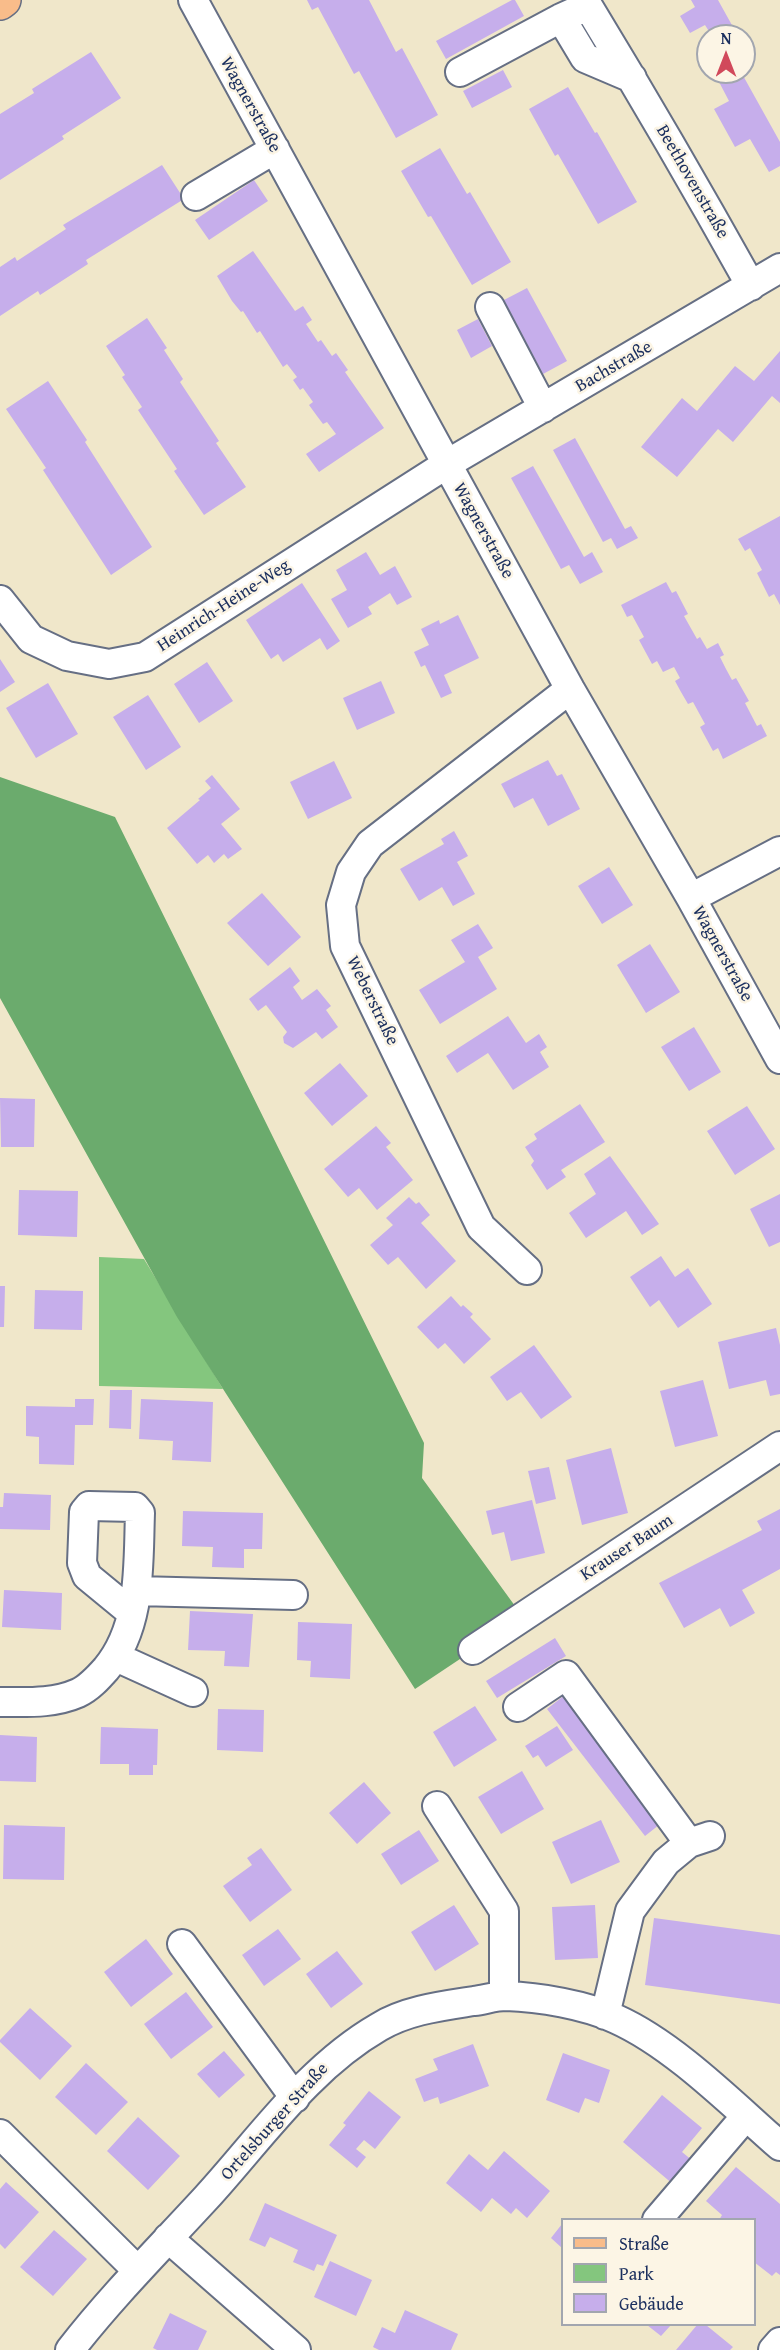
<!DOCTYPE html>
<html>
<head>
<meta charset="utf-8">
<style>
  body { margin:0 }
  #map { position:relative; width:780px; height:2350px; overflow:hidden; background:#f0e7ca; font-family:"Gentium Book Plus",serif }
  canvas { display:block }
  .legend { position:absolute; left:561px; top:2218px; width:195px; height:108px; box-sizing:border-box; background:#fcf5e5; border:2px solid #a2a6af; margin:0; padding:8px 10px; list-style:none; font-size:18px; color:#1b2f5e }
  .legend li { display:flex; align-items:center; gap:12px; height:30px }
  .legend b { width:30px; border:2px solid #a2a6af }
  .north { position:absolute; left:696px; top:24px; width:60px; height:60px; box-sizing:border-box; background:#fcf5e5; border:2px solid #a2a6af; border-radius:50%; rotate:0deg; font-size:16px; font-weight:700; line-height:24px; text-align:center; color:#1b2f5e }
  .north::after { content:''; display:block; margin:auto; width:21px; height:27px; background:#d1495b; clip-path:polygon(50% 0,100% 100%,50% 72%,0 100%) }
</style>
</head>
<body>
<div id="map">
<canvas width="780" height="2350"></canvas>
<ul class="legend">
<li><b style="height:8px;background:#f9bc8a"></b>Straße</li>
<li><b style="height:16px;background:#84c67e"></b>Park</li>
<li><b style="height:16px;background:#c6aeeb"></b>Gebäude</li>
</ul>
<div class="north">N</div>
</div>
<script>
const context = document.querySelector('canvas').getContext('2d');
context.lineJoin = 'round';
function fill(path, color) { context.fillStyle = color; context.fill(path, 'evenodd'); }
function strokePath(path, color, width, dash) { context.strokeStyle = color; context.lineWidth = width; context.lineCap = dash ? 'butt' : 'round'; context.setLineDash(dash || []); context.stroke(path); }
function label(font, color, halo, rows, align = 'center') {
  context.font = font + ' "Gentium Book Plus",serif'; context.lineWidth = 5; context.setLineDash([]); context.textBaseline = 'middle'; context.strokeStyle = halo; context.fillStyle = color; for (const [text, x, y, turn = 0] of rows) {
    context.save(); context.translate(x, y); context.rotate((+turn || 0) * Math.PI / 180); context.textAlign = isNaN(turn) ? turn : align; if (halo) context.strokeText(text, 0, 0); context.fillText(text, 0, 0); context.restore();
  }
}
const green = new Path2D(`
  M99 1257 144 1259 223 1389 99 1386Z`);
const forest = new Path2D(`
  M0 777 115 817 424 1443 422 1478 523 1617 415 1689 177 1317 0 998Z`);
const building = new Path2D(`
  M307 0H369L396 52 402 48 438 115 396 138 359 71 354 74 318 7 312 10Z
  M512 0H515L524 16 446 59 436 41Z
  M691 0H718L738 36H712L705 25 690 33 680 16 695 7Z
  M708 44V64L699 48Z
  M744 46 753 62 744 67Z
  M91 52 121 98 62 136 64 139 0 180V114L34 93 32 89Z
  M503 70 512 87 472 108 463 91Z
  M733 72H741L780 142V166L769 172 750 139 735 147 714 109 729 101 718 80Z
  M568 87 595 133 597 132 637 202 598 224 558 154 555 156 529 109Z
  M440 148 467 194 470 192 511 262 472 285 431 216 428 217 401 171Z
  M162 165 184 199 86 260 88 264 40 295 38 291 0 316V267L15 257 17 261 66 229 63 225Z
  M254 180 268 201 209 240 195 220Z
  M253 251 295 311 303 306 312 320 306 324 318 342 321 340 332 356 336 353 348 370 345 372 384 428 319 472 306 454 336 434 327 422 323 424 317 416 309 405 313 402 303 388 300 390 293 380 297 377 287 364 283 367 260 331 257 333 243 311 241 312 232 301 217 276Z
  M527 288 567 361 543 374 504 300Z
  M147 318 167 348 164 350 183 379 180 382 219 441 216 443 246 487 204 515 174 471 177 469 138 410 142 407 122 377 125 375 106 346Z
  M478 319 492 346 471 358 457 330Z
  M780 351V403L772 396 733 442 718 429 677 477 641 447 682 398 697 411 735 366 754 381Z
  M48 381 87 440 85 442 152 547 111 575 43 470 46 468 6 409Z
  M575 438 625 529 631 526 638 538 617 549 611 538 603 542 553 450Z
  M533 466 584 557 592 552 603 572 580 584 569 565 561 569 511 478Z
  M780 516V605L774 594 769 597 757 573 762 570 750 548 745 551 738 539Z
  M366 552 380 575 395 566 412 597 397 605 390 593 368 607 372 614 348 628 331 599 347 590 336 570Z
  M666 582 672 593 676 591 688 614 684 616 697 639 700 637 707 649 718 643 724 655 720 657 726 669 732 680 736 678 749 701 745 703 757 726 761 724 767 736 723 759 718 748 713 751 700 727 705 724 693 702 688 704 681 692 675 681 680 678 674 667 663 672 657 661 652 664 639 640 644 637 632 615 627 617 621 605Z
  M302 583 340 641 327 650 320 638 283 662 278 654 271 659 246 620Z
  M458 615 479 658 444 675 452 693 441 698 425 665 421 667 414 652 429 645 421 629 439 620 440 624Z
  M0 659 15 682 0 692Z
  M207 662 233 701 199 723 174 684Z
  M381 681 395 713 357 730 343 698Z
  M48 683 78 734 36 758 6 708Z
  M148 695 181 747 146 770 113 717Z
  M548 760 557 776 562 774 580 809 548 826 533 798 514 808 501 784Z
  M334 761 352 798 308 819 290 782Z
  M212 775 240 809 221 824 242 849 228 859 224 854 214 863 208 855 197 864 167 828 200 800 198 799 211 788 205 781Z
  M454 831 468 856 457 862 475 894 453 906 442 887 419 901 400 869 444 844 441 839Z
  M609 867 633 905 602 924 578 886Z
  M262 893 301 937 268 966 227 923Z
  M478 924 493 948 478 957 497 989 440 1024 419 990 465 962 451 940Z
  M650 944 680 992 646 1013 617 965Z
  M290 967 300 981 293 987 302 1000 317 989 331 1006 326 1010 338 1027 322 1039 316 1032 293 1048 284 1043 283 1037 287 1032 266 1005 258 1011 249 999Z
  M508 1016 526 1043 539 1034 547 1047 540 1052 549 1067 513 1090 488 1053 457 1073 446 1056Z
  M694 1027 721 1072 689 1091 661 1047Z
  M340 1063 368 1096 332 1126 304 1093Z
  M0 1098 35 1099 34 1147H1Z
  M580 1104 605 1142 561 1170 566 1177 547 1190 531 1165 534 1161 525 1147 537 1139 534 1134Z
  M747 1106 775 1149 735 1175 707 1131Z
  M376 1126 391 1143 386 1147 413 1180 377 1210 359 1188 348 1197 324 1169Z
  M610 1156 659 1224 642 1235 626 1211 586 1238 569 1213 596 1194 584 1174Z
  M19 1190 78 1191 77 1237 18 1235Z
  M780 1194V1242L769 1247 750 1209Z
  M409 1197 416 1204 419 1202 430 1215 421 1223 456 1261 426 1289 398 1257 388 1265 370 1245 393 1225 386 1218Z
  M661 1256 675 1277 688 1268 712 1304 678 1328 659 1300 650 1307 630 1277Z
  M0 1286H5L4 1327H0Z
  M35 1290 83 1291 82 1330 34 1329Z
  M451 1296 461 1307 463 1305 473 1314 470 1317 491 1339 464 1364 445 1343 438 1349 417 1327Z
  M776 1328 780 1345V1394L770 1396 766 1380 729 1389 718 1342Z
  M534 1345 572 1397 541 1419 521 1392 507 1401 490 1377Z
  M703 1380 718 1436 675 1447 660 1391Z
  M110 1390H132L131 1429 109 1428Z
  M75 1399H94L93 1425H75L74 1465 39 1464V1437L26 1436V1406L75 1407Z
  M141 1399 213 1402 211 1462 172 1460 173 1441 139 1439Z
  M611 1448 628 1513 582 1525 566 1460Z
  M549 1467 556 1499 536 1504 528 1471Z
  M4 1493 51 1495 50 1530 0 1529V1507H3Z
  M532 1500 545 1553 511 1561 504 1532 492 1535 486 1511Z
  M780 1509V1569L742 1590 755 1613 730 1627 720 1608 684 1628 659 1583 762 1530 757 1521Z
  M183 1511 263 1513 262 1549H244V1568L212 1567 213 1547 182 1546Z
  M4 1590 62 1593 61 1630 2 1627Z
  M190 1611 253 1614 249 1667 224 1666 225 1651 188 1650Z
  M298 1622 352 1624 350 1679 310 1677 311 1661 297 1660Z
  M555 1638 566 1656 497 1698 486 1681Z
  M566 1694 664 1821 645 1836 547 1709Z
  M475 1706 497 1740 454 1767 433 1732Z
  M218 1709 264 1710 263 1752 217 1750Z
  M557 1726 573 1750 546 1767 538 1755 533 1758 525 1746Z
  M101 1727 158 1729 157 1765H153V1775H129V1764H100Z
  M0 1735 37 1737 36 1782 0 1781Z
  M522 1771 544 1809 501 1834 478 1797Z
  M364 1782 391 1813 357 1844 329 1813Z
  M601 1820 620 1862 571 1884 552 1842Z
  M4 1825 65 1827 64 1880 3 1879Z
  M419 1830 439 1861 401 1885 381 1854Z
  M261 1848 292 1890 250 1922 223 1886 252 1865 247 1858Z
  M454 1905 479 1944 435 1971 411 1932Z
  M595 1905 598 1958 555 1960 552 1907Z
  M654 1918 780 1935V2004L645 1985Z
  M278 1929 301 1959 264 1986 242 1955Z
  M146 1939 173 1974 131 2007 104 1972Z
  M337 1951 363 1984 331 2008 306 1974Z
  M186 1992 213 2027 171 2059 144 2024Z
  M30 2008 72 2046 40 2080 0 2042V2040Z
  M473 2044 489 2086 440 2104 438 2097 424 2102 415 2079 438 2070 433 2059Z
  M224 2051 245 2075 219 2098 197 2074Z
  M563 2053 610 2070 599 2103 585 2098 579 2113 546 2100Z
  M86 2063 128 2102 96 2135 55 2097Z
  M369 2091 401 2117 375 2149 364 2140 356 2149 366 2157 357 2168 329 2145 346 2125 343 2123Z
  M662 2095 702 2128 682 2152 693 2161 674 2185 623 2142Z
  M138 2117 180 2156 148 2190 107 2151Z
  M504 2151 550 2191 527 2218 516 2208 511 2214 492 2198 481 2212 446 2183 469 2154 488 2170Z
  M736 2167 780 2204V2275L776 2272 772 2276 754 2262V2220H719L722 2215 706 2201Z
  M6 2182 39 2212 5 2249 0 2244V2189Z
  M265 2203 337 2235 323 2266 317 2264 314 2271 293 2262 298 2250 270 2237 265 2247 249 2240Z
  M562 2224V2248L551 2238Z
  M54 2230 87 2259 53 2296 20 2267Z
  M330 2261 372 2280 356 2316 314 2297Z
  M405 2310 458 2334 451 2350H379L373 2347 382 2327 395 2333Z
  M170 2313 207 2331 198 2350H157L153 2348Z
  M647 2325H671L661 2336Z
  M697 2325H706L733 2347 730 2350H676Z`);
const minor = new Path2D(`
  M193 0 570 689 691 898 780 1059
  M460 72 561 18
  M632 78 585 58 561 18 588 6C644 98 698 191 751 286
  M196 196 275 149
  M490 307 543 408
  M0 600 31 639 67 656 109 664 145 657 447 464 780 268
  M691 898 780 851
  M527 1270 481 1227 345 946 341 905 351 872 370 844 570 689
  M137 1591 293 1595
  M473 1650 780 1446
  M116 1657 193 1692
  M0 1702C26 1702 53 1704 78 1693 89 1688 98 1678 106 1669 142 1626 138 1566 140 1513L135 1507 89 1506 84 1512 82 1563 87 1576 132 1613
  M518 1707 566 1675 689 1843
  M437 1806 504 1911V1996
  M182 1944 295 2098
  M605 2015 630 1911 666 1862 689 1843 710 1836
  M0 2134 138 2271
  M657 2220 746 2116
  M168 2238 296 2350
  M70 2350C112 2296 160 2248 206 2198 260 2139 308 2068 379 2027 407 2010 442 2006 474 2001 484 2000 495 1996 506 1996 539 1997 586 2005 616 2019 674 2045 732 2104 780 2146
  M773 2350 780 2342`);
const major = new Path2D(`
  M0 3 4 0`);
const streetNames = [
  ["Wagnerstraße",250,105,61],
  ["Beethovenstraße",692,182,60],
  ["Bachstraße",614,367,-30],
  ["Wagnerstraße",483,531,61],
  ["Heinrich-Heine-Weg",224,606,-33],
  ["Wagnerstraße",722,954,61],
  ["Weberstraße",372,1001,64],
  ["Krauser Baum",627,1548,-33],
  ["Ortelsburger Straße",275,2122,-48]
];
fill(green, '#84c67e');
fill(forest, '#6bab6d');
fill(building, '#c6aeeb');
strokePath(minor, '#666f84', 32);
strokePath(major, '#666f84', 36);
strokePath(minor, '#fff', 28);
strokePath(major, '#f9bc8a', 33);
label('18px', '#1b2f5e', '#fcf5e5', streetNames);
</script>
</body>
</html>
